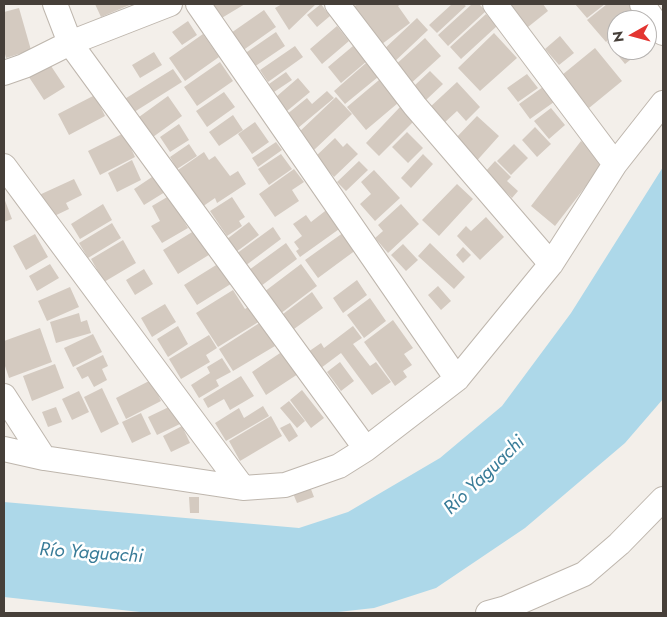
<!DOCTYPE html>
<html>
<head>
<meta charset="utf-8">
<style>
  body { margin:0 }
  #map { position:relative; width:667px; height:617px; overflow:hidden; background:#f3efea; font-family:Jost,sans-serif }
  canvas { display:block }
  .frame { position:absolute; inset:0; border:5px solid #463f39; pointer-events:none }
  .north { position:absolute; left:607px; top:10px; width:50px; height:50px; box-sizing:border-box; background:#fff; border:1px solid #b5b2b0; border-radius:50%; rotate:263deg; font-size:14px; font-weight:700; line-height:20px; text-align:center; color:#463f39 }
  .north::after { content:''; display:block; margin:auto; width:18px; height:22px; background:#e33531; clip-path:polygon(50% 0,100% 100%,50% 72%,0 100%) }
</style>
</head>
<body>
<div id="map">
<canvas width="667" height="617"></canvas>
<div class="frame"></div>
<div class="north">N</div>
</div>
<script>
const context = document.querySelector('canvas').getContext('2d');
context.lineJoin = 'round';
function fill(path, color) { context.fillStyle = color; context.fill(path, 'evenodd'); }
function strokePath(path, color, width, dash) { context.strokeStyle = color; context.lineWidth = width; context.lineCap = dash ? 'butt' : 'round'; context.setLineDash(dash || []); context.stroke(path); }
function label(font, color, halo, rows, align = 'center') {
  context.font = font + ' Jost,sans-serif'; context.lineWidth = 5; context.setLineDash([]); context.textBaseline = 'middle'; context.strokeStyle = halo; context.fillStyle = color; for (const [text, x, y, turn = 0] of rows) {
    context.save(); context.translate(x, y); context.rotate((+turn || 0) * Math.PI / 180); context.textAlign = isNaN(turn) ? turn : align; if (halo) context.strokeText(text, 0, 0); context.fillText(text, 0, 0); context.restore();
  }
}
const water = new Path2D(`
  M663 167V399L625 443 525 528 436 588 374 608 329 613H149L4 597V502L299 528 348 512 440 458 502 406 571 313Z`);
const building = new Path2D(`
  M95 4H132L101 17Z
  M211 4H245L220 19Z
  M282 4H316L289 30 275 8Z
  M321 4 330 16 317 27 307 15Z
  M358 4H401L398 6 410 23 378 47 351 8Z
  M452 4H463L466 6 437 33 429 25Z
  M472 4H479L486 11 448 46 438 35Z
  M510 4H543L548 11 528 27 522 20 503 10Z
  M575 4H605L587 18Z
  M607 4H631L639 14 632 20H617V32L606 42 587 20Z
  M19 8 31 50 6 58 4 50V12Z
  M264 10 276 27 242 51 231 33Z
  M486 14 497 26 461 59 450 47Z
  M417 18 428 30 392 64 381 52Z
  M188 21 197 35 182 45 172 32Z
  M337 26 349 41 322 64 310 49Z
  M276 32 285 46 254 67 244 54Z
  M494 33 517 58 480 91 458 68Z
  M617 33V50H637L639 53 625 64 607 42Z
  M203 34 219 57 185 81 169 58Z
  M560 36 574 53 559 65 545 49Z
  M425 38 441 56 408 86 392 68Z
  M295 46 303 57 268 82 260 70Z
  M353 46 367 61 341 83 328 67Z
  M595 48 622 81 589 108 562 75Z
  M154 52 162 65 140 78 132 65Z
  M45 57 65 87 44 100 25 71Z
  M220 62 233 81 197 106 184 87Z
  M366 63 378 77 345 104 334 91Z
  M173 69 182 82 131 114 123 100Z
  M430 71 443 84 426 100 414 86Z
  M286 72 292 80 274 92 269 84Z
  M527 74 538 88 518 102 507 88Z
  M298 78 310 92 287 111 276 97Z
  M379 80 398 103 366 130 347 107Z
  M457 82 480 107 466 121 457 111 443 124 429 108Z
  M543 87 554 102 530 119 519 104Z
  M327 91 334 98 298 128 286 115 307 98 312 104Z
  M224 92 235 107 207 127 196 111Z
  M95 95 105 116 69 135 58 114Z
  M168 96 182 116 153 137 139 117Z
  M336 97 352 114 314 150 298 133Z
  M400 107 414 121 379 156 366 143Z
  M551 108 565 125 549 139 534 121Z
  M233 115 243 130 219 146 209 132Z
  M477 116 499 136 473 165 454 140Z
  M255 122 269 142 252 154 238 134Z
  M179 124 189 140 170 152 160 137Z
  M535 127 551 144 537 157 522 140Z
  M407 132 423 148 408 163 392 147Z
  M124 133 135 157 100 175 88 151Z
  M335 138 343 147 347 143 358 154 334 177 315 157Z
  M581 141 606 160 555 226 531 206Z
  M276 142 282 150 258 167 252 158Z
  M189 144 197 156 177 169 170 157Z
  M514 144 528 158 511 175 497 161Z
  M204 152 209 160 215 156 230 176 238 171 246 184 217 203 215 198 202 207 178 170Z
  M281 154 292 169 269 185 258 169Z
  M423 154 433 164 411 188 401 178Z
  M132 160 141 180 117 192 108 173Z
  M359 161 368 170 346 191 337 182Z
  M495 161 511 177 507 181 518 191 512 198 485 172Z
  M294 169 304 182 292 190 299 201 275 217 259 194Z
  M374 170 400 198 375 221 360 204 371 194 361 182Z
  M155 175 165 192 144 205 134 189Z
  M74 179 82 195 66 203 69 209 48 219 37 196Z
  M457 184 473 199 439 236 422 220Z
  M169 196 188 228 162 243 151 226 160 221 152 206Z
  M232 197 245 217 239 221 242 226 227 236 210 211Z
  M4 198 12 219 4 222Z
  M103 204 112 220 80 239 71 224Z
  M401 204 419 224 388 253 375 238 383 231 378 225Z
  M329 208 342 227 300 257 296 251 299 249 294 242 302 236 293 224 306 215 311 222Z
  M486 217 504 237 480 260 457 236 466 226 471 231Z
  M249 222 259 235 236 252 227 239Z
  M112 223 121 238 88 258 79 243Z
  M273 227 281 239 245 266 236 254Z
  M197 229 212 253 178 274 163 250Z
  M347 230 360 247 318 278 305 260Z
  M35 234 48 257 26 270 13 246Z
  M123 240 136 263 104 282 91 259Z
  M286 243 297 259 261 286 249 270Z
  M430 243 465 277 454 289 418 256Z
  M403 244 418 260 406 271 391 255Z
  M463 247 471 255 463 263 456 255Z
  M221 262 234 282 197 305 184 285Z
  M50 264 59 278 37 291 29 276Z
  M301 264 317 286 280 314 264 292Z
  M144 269 153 284 135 295 126 280Z
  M357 280 367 295 343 313 333 298Z
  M438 286 451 301 441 310 428 295Z
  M70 287 79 307 47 321 38 301Z
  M233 290 245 309 250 306 260 321 218 347 196 313Z
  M312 292 323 308 294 329 283 314Z
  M370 298 386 321 364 338 347 315Z
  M165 304 176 322 152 337 141 318Z
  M79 313 81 322 87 320 91 333 56 343 50 322Z
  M393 320 413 348 404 354 412 365 403 371 407 377 395 386 364 342Z
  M261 322 275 346 233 371 219 349Z
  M178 326 188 344 168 357 157 339Z
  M353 326 362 338 353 344 370 366 376 362 391 382 372 395 341 353 321 368 308 352 321 343 324 348Z
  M40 328 52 362 9 378 4 363V341Z
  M93 334 102 352 73 367 64 348Z
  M209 335 217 348 206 355 210 362 181 379 169 359Z
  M283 351 298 374 266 395 252 372Z
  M103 355 108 366 102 369 107 380 94 387 88 376 82 379 76 368Z
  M222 358 231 372 216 380 219 386 199 398 191 385 210 373 207 367Z
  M340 362 354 381 341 391 327 372Z
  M55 364 64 388 32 401 23 376Z
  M241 376 254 396 230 410 224 399 208 408 203 399Z
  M151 380 161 401 126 419 116 398Z
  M102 388 119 424 101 433 84 397Z
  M302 390 324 418 311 428 290 400Z
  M79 391 89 412 72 420 62 399Z
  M289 401 305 421 297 428 280 408Z
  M171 406 180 424 157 435 148 417Z
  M263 406 269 416 226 441 215 423 239 408 244 418Z
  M56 407 62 422 48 427 42 412Z
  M141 413 151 434 132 443 122 422Z
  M271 416 282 436 240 461 229 441Z
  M290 423 298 436 289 442 280 428Z
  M182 426 190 443 171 452 163 436Z
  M309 484 314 497 297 503 292 491Z
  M189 497H199V513H190Z`);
const minor = new Path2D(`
  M55 4 70 43 366 449
  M198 4 457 379
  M337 4 415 106 551 264
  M495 4 615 164
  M642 4 663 33
  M4 73 24 66 70 43 170 4
  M4 166 243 488
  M4 396 44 458
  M4 449 44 458 243 488 285 485 339 466 366 449 457 379 551 264 615 164 663 103
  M488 613 506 608 584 574 619 544 663 499`);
const waterNames = [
  ["Río Yaguachi",485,476,-44],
  ["Río Yaguachi",91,554,4]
];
fill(water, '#add8e9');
fill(building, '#d4cac0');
strokePath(minor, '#beb6ad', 26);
strokePath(minor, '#fff', 24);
label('italic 19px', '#397c98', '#fff', waterNames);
</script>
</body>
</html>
